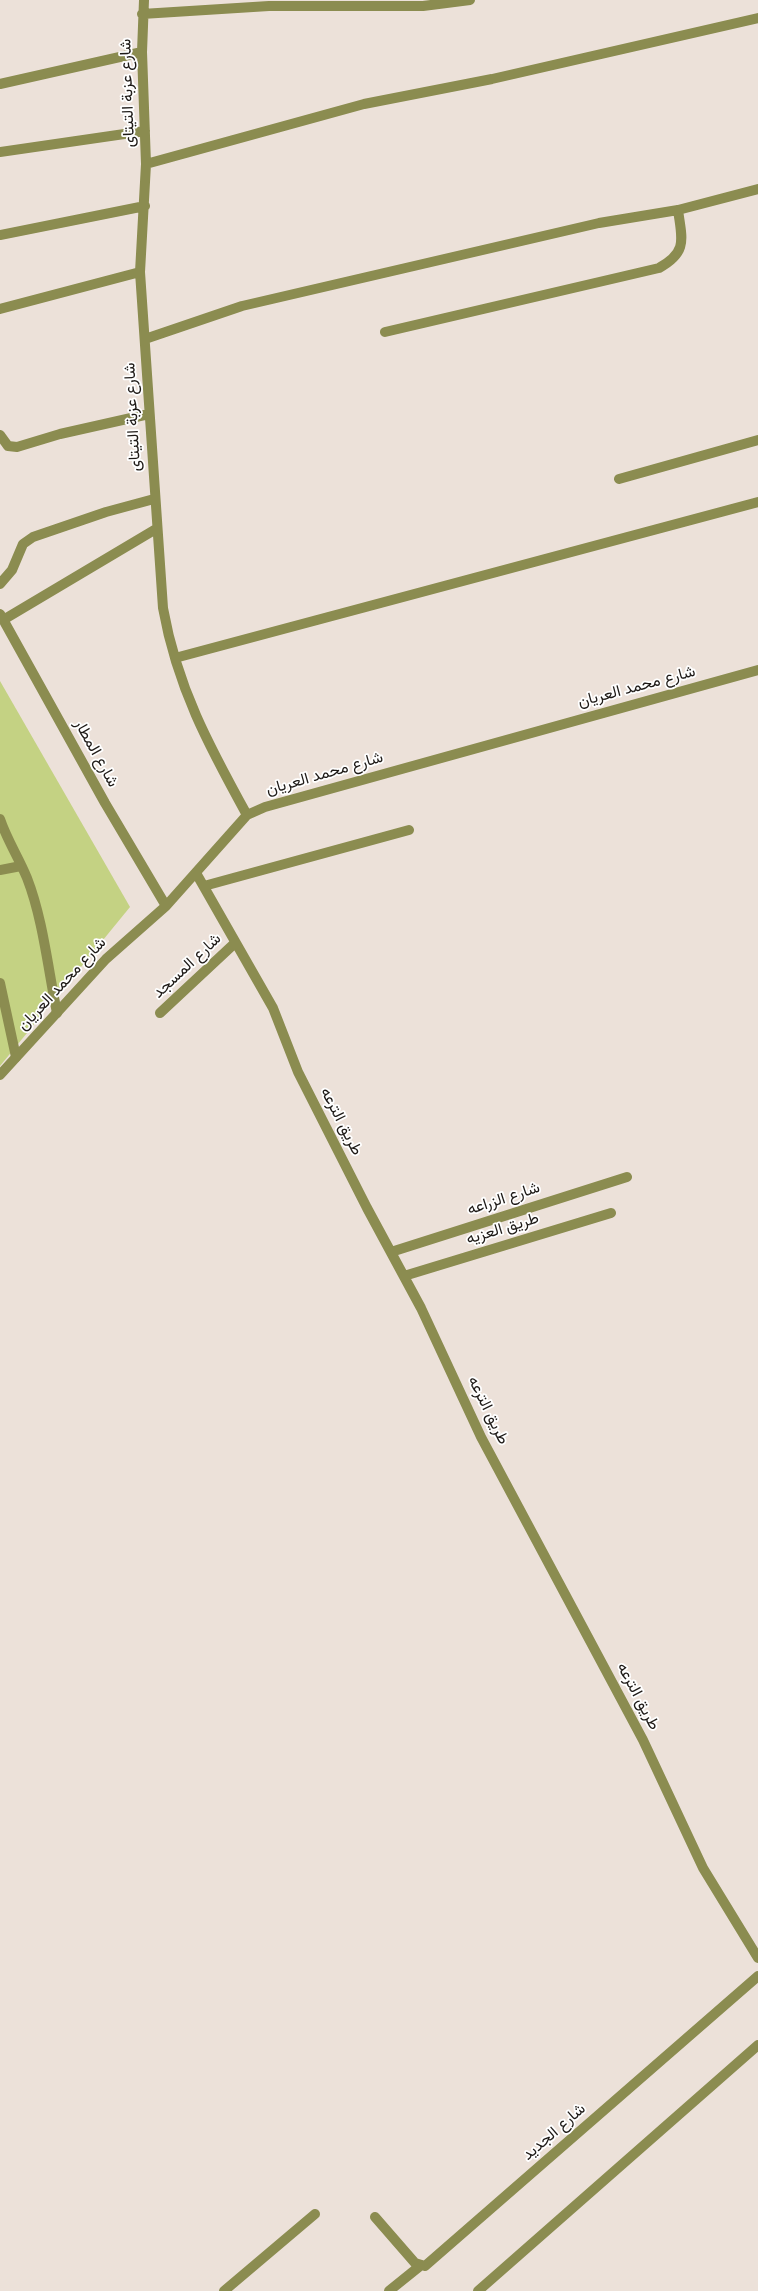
<!DOCTYPE html>
<html>
<head>
<meta charset="utf-8">
<style>
  body { margin:0 }
  canvas { display:block; background:#ece1d9 }
</style>
</head>
<body>
<canvas width="758" height="2291"></canvas>
<script>
const context = document.querySelector('canvas').getContext('2d');
context.lineJoin = 'round';
function fill(path, color) { context.fillStyle = color; context.fill(path, 'evenodd'); }
function strokePath(path, color, width, dash) { context.strokeStyle = color; context.lineWidth = width; context.lineCap = dash ? 'butt' : 'round'; context.setLineDash(dash || []); context.stroke(path); }
function label(font, color, halo, rows, align = 'center') {
  context.font = font + ' Spectral,Vazirmatn,serif'; context.lineWidth = 3.5; context.setLineDash([]); context.textBaseline = 'middle'; context.strokeStyle = halo; context.fillStyle = color; for (const [text, x, y, turn = 0] of rows) {
    context.save(); context.translate(x, y); context.rotate((+turn || 0) * Math.PI / 180); context.textAlign = isNaN(turn) ? turn : align; if (halo) context.strokeText(text, 0, 0); context.fillText(text, 0, 0); context.restore();
  }
}
const green = new Path2D(`
  M0 681 130 907 0 1066Z`);
const lane = new Path2D(`
  M0 819C7 840 19 858 27 878 43 919 48 969 57 1013
  M0 870 21 866
  M0 983 16 1057`);
const street = new Path2D(`
  M144 0 142 52 146 164 140 272 163 608C177 687 209 746 247 815
  M142 14 269 6H423L470 0
  M0 84 142 52
  M0 152 145 131
  M146 164 364 104 492 79 758 18
  M0 235 145 206
  M0 309 140 272
  M385 332 659 268C688 252 682 239 678 210
  M145 339 242 306 599 223 678 210 758 189
  M0 435 8 446 17 447 60 434 149 414
  M619 479 758 440
  M0 584 12 570 23 544 33 537 106 512 154 499
  M0 614 105 803 166 906
  M3 620 156 529
  M175 658 758 502
  M196 873 273 1008 298 1072 367 1208 421 1308 481 1437 643 1740 703 1868 758 1958
  M204 886 409 830
  M160 1013 235 943
  M0 1075 106 959 166 906 247 815 265 807 758 670
  M391 1252 627 1177
  M404 1276 611 1213
  M375 2217 415 2263 425 2266 758 1976
  M224 2291 315 2214
  M389 2291 420 2266
  M478 2291 758 2045`);
const streetNames = [
  ["شارع عزبة التيتاى",129,93,-92],
  ["شارع عزبة التيتاى",134,417,-93],
  ["شارع محمد العريان",637,688,-15],
  ["شارع المطار",95,754,61],
  ["شارع محمد العريان",325,775,-16],
  ["شارع المسجد",188,967,-43],
  ["شارع محمد العريان",63,985,-47],
  ["طريق الترعه",340,1122,63],
  ["شارع الزراعه",504,1200,-18],
  ["طريق العزيه",503,1230,-17],
  ["طريق الترعه",487,1411,64],
  ["طريق الترعه",637,1697,62],
  ["شارع الجديد",555,2133,-41]
];
fill(green, '#c4d283');
strokePath(lane, '#8b8c50', 10);
strokePath(street, '#8b8c50', 10);
label('16px', '#1e1a17', '#fff', streetNames);
</script>
</body>
</html>
